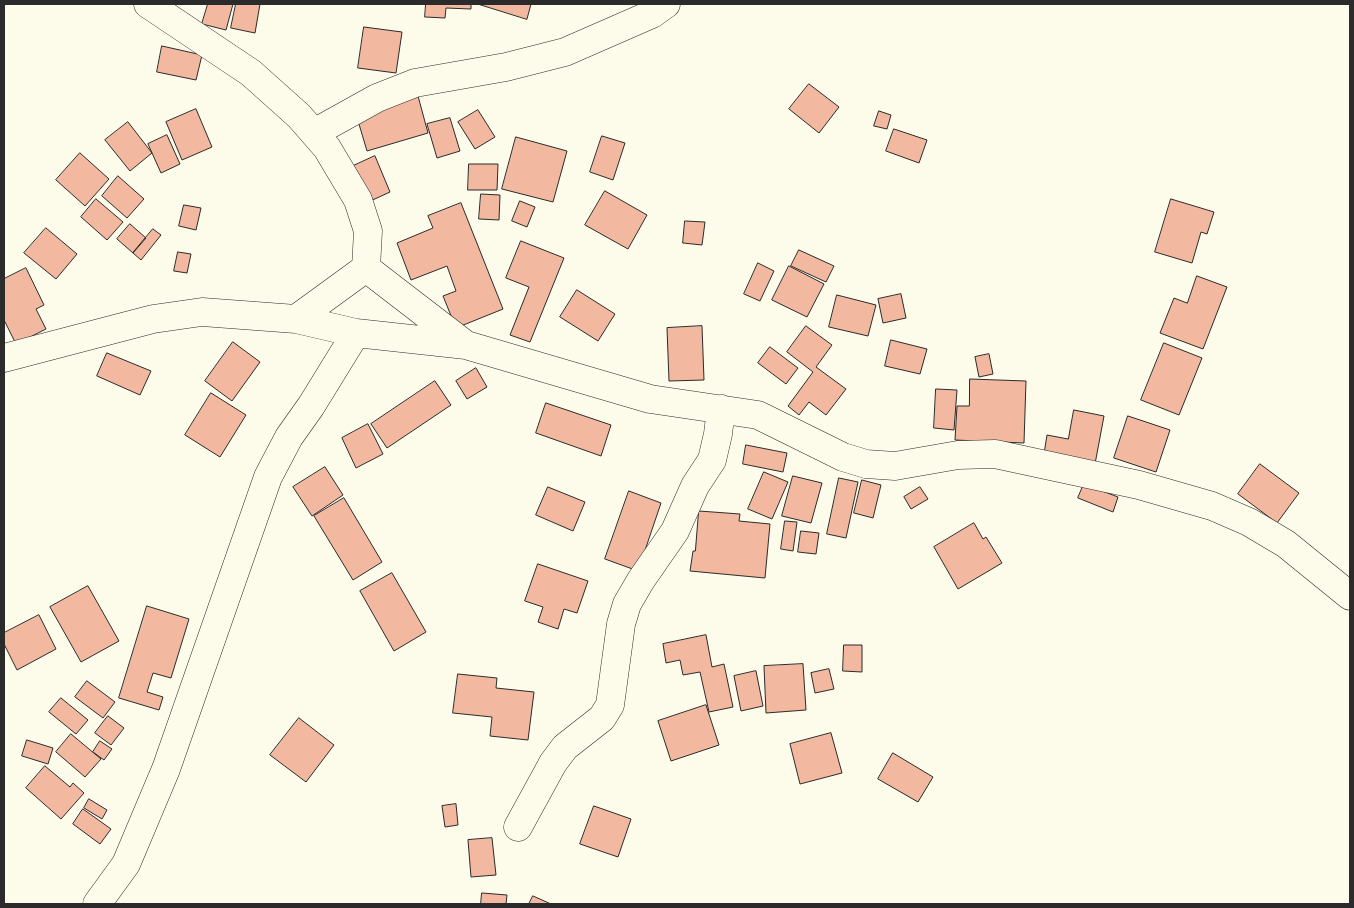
<!DOCTYPE html>
<html>
<head>
<meta charset="utf-8">
<style>
  body { margin:0 }
  #map { position:relative; width:1354px; height:908px; overflow:hidden; background:#fdfbea; font-family:"PT Sans",sans-serif }
  canvas { display:block }
  .frame { position:absolute; inset:0; border:5px solid #2b2b2b; pointer-events:none }
</style>
</head>
<body>
<div id="map">
<canvas width="1354" height="908"></canvas>
<div class="frame"></div>
</div>
<script>
const context = document.querySelector('canvas').getContext('2d');
context.lineJoin = 'round';
function fill(path, color) { context.fillStyle = color; context.fill(path, 'evenodd'); }
function strokePath(path, color, width, dash) { context.strokeStyle = color; context.lineWidth = width; context.lineCap = dash ? 'butt' : 'round'; context.setLineDash(dash || []); context.stroke(path); }
const building = new Path2D(`
  M208 4H233L226 30 202 24Z
  M236 4H260L255 33 231 28Z
  M426 4H471V9L446 8 445 18 425 17Z
  M478 4H531L527 19Z
  M364 27 402 32 396 73 358 68Z
  M162 46 202 55 196 80 157 72Z
  M809 84 839 107 819 133 789 109Z
  M418 96 428 133 367 151 356 114Z
  M196 109 212 147 182 160 166 122Z
  M478 110 495 137 475 149 458 122Z
  M879 111 891 115 887 129 874 126Z
  M450 118 460 151 437 158 427 124Z
  M128 122 152 153 130 171 105 140Z
  M894 129 927 140 919 163 886 151Z
  M167 135 180 164 161 173 148 144Z
  M602 136 625 143 613 180 590 172Z
  M516 137 567 151 553 202 502 189Z
  M80 153 109 179 85 206 56 180Z
  M375 156 390 192 366 203 351 167Z
  M469 164H498L497 190H468Z
  M118 176 144 199 127 218 102 196Z
  M605 191 647 215 628 249 585 225Z
  M481 194 500 195 499 220 479 219Z
  M96 199 123 222 107 240 81 217Z
  M1171 199 1214 212 1207 234 1201 232 1192 263 1155 252Z
  M520 201 535 207 527 227 512 221Z
  M461 203 503 309 456 328 443 296 456 291 447 266 411 280 397 243 433 228 428 216Z
  M184 205 201 208 196 230 179 226Z
  M685 221 705 222 702 245 683 243Z
  M130 224 146 238 133 253 117 239Z
  M46 228 77 254 56 279 24 253Z
  M153 229 161 235 141 260 133 253Z
  M521 241 564 258 530 342 510 335 529 287 506 278Z
  M799 250 834 266 826 282 791 266Z
  M178 252 191 254 187 273 174 271Z
  M758 263 774 271 760 301 744 294Z
  M789 266 824 284 807 317 772 300Z
  M26 268 44 305 36 309 46 329 16 344 4 320V279Z
  M1197 276 1227 287 1203 349 1160 333 1174 298 1187 303Z
  M577 290 615 314 598 341 560 317Z
  M901 294 906 318 883 323 878 299Z
  M837 295 876 305 868 336 829 327Z
  M702 326 704 380 669 381 667 328Z
  M806 326 832 345 816 367 846 389 826 415 809 402 799 415 788 406 813 372 787 352Z
  M891 340 927 349 920 374 885 366Z
  M233 342 260 362 232 401 205 381Z
  M1164 343 1202 358 1179 415 1141 400Z
  M770 347 798 368 786 384 758 363Z
  M107 353 151 371 140 395 97 376Z
  M989 354 993 374 979 377 975 357Z
  M476 368 487 387 467 399 456 381Z
  M970 379 1026 381 1024 443 955 440 957 406H969Z
  M435 381 451 405 387 448 371 424Z
  M936 389 957 390 954 430 934 428Z
  M211 393 246 415 220 457 185 435Z
  M546 403 611 425 601 456 536 433Z
  M1074 410 1104 416 1095 464 1044 454 1047 435 1068 439Z
  M1128 416 1170 430 1156 472 1114 458Z
  M368 424 383 454 356 468 342 438Z
  M746 445 787 453 783 472 743 464Z
  M1260 464 1299 493 1277 523 1238 494Z
  M325 467 343 495 312 516 293 487Z
  M764 472 788 482 772 519 748 509Z
  M793 476 822 483 811 523 782 516Z
  M839 478 858 482 846 538 827 534Z
  M862 480 881 485 873 518 854 513Z
  M1084 484 1118 497 1113 512 1078 498Z
  M548 487 585 502 573 531 536 515Z
  M920 487 928 499 911 509 904 497Z
  M629 491 661 503 638 571 605 559Z
  M344 498 382 562 353 580 314 516Z
  M699 511 740 514 739 521 770 524 765 578 690 571 693 551H695Z
  M785 521 797 522 793 551 781 549Z
  M974 523 983 539 986 537 1002 563 958 589 934 547Z
  M801 531 819 533 816 554 798 552Z
  M538 564 588 581 577 613 564 609 558 629 538 622 543 607 525 601Z
  M392 573 426 632 394 651 360 591Z
  M88 586 119 641 81 662 50 607Z
  M147 606 189 619 171 678 153 673 147 692 163 697 159 710 119 698Z
  M39 615 56 649 17 670 4 644V633Z
  M706 635 712 667 724 664 733 707 709 712 700 672 683 675 680 660 666 663 663 644Z
  M844 645H862V672L843 671Z
  M803 664 806 710 766 713 764 666Z
  M829 669 834 689 815 693 811 673Z
  M756 671 763 706 741 711 734 676Z
  M458 674 497 678 496 688 534 692 528 740 490 736 492 717 453 713Z
  M87 681 115 702 103 718 75 697Z
  M61 698 88 720 76 734 49 712Z
  M706 705 719 745 671 761 658 721Z
  M108 716 124 728 111 745 95 733Z
  M299 718 334 745 306 782 270 755Z
  M831 733 842 773 800 784 790 744Z
  M71 734 101 759 85 777 56 752Z
  M27 740 53 748 48 764 22 756Z
  M100 741 112 749 104 760 93 752Z
  M893 753 933 777 918 802 878 779Z
  M45 766 70 787 73 783 84 793 61 819 26 788Z
  M89 799 107 810 102 819 84 808Z
  M456 804 458 825 445 827 442 806Z
  M594 806 631 819 618 857 580 844Z
  M83 809 111 829 100 844 73 824Z
  M492 838 496 875 471 877 468 840Z
  M482 893 507 895 506 904H481Z
  M533 896 551 904H529Z`);
const minor = new Path2D(`
  M148 4 251 73 299 116 327 148 358 200 368 231 366 268
  M314 133 377 98 415 83 506 67 565 52 652 14 666 4
  M366 268 466 345
  M296 319 366 268
  M356 333 466 345 650 399 758 415 843 457 866 464 895 466 958 455 995 454 1139 485 1212 506 1249 522 1286 544 1350 596
  M4 358 153 319 202 312 296 319 356 333 311 406 289 437 268 477 166 769 126 864 97 904
  M518 827 553 763 565 747 602 718 610 705 621 624 627 604 641 580 675 531 695 486 712 460 718 434 721 409`);
fill(building, '#f2b8a0');
strokePath(building, '#2b2b2b', 1);
strokePath(minor, '#2b2b2b', 29);
strokePath(minor, '#fdfbea', 28);
</script>
</body>
</html>
